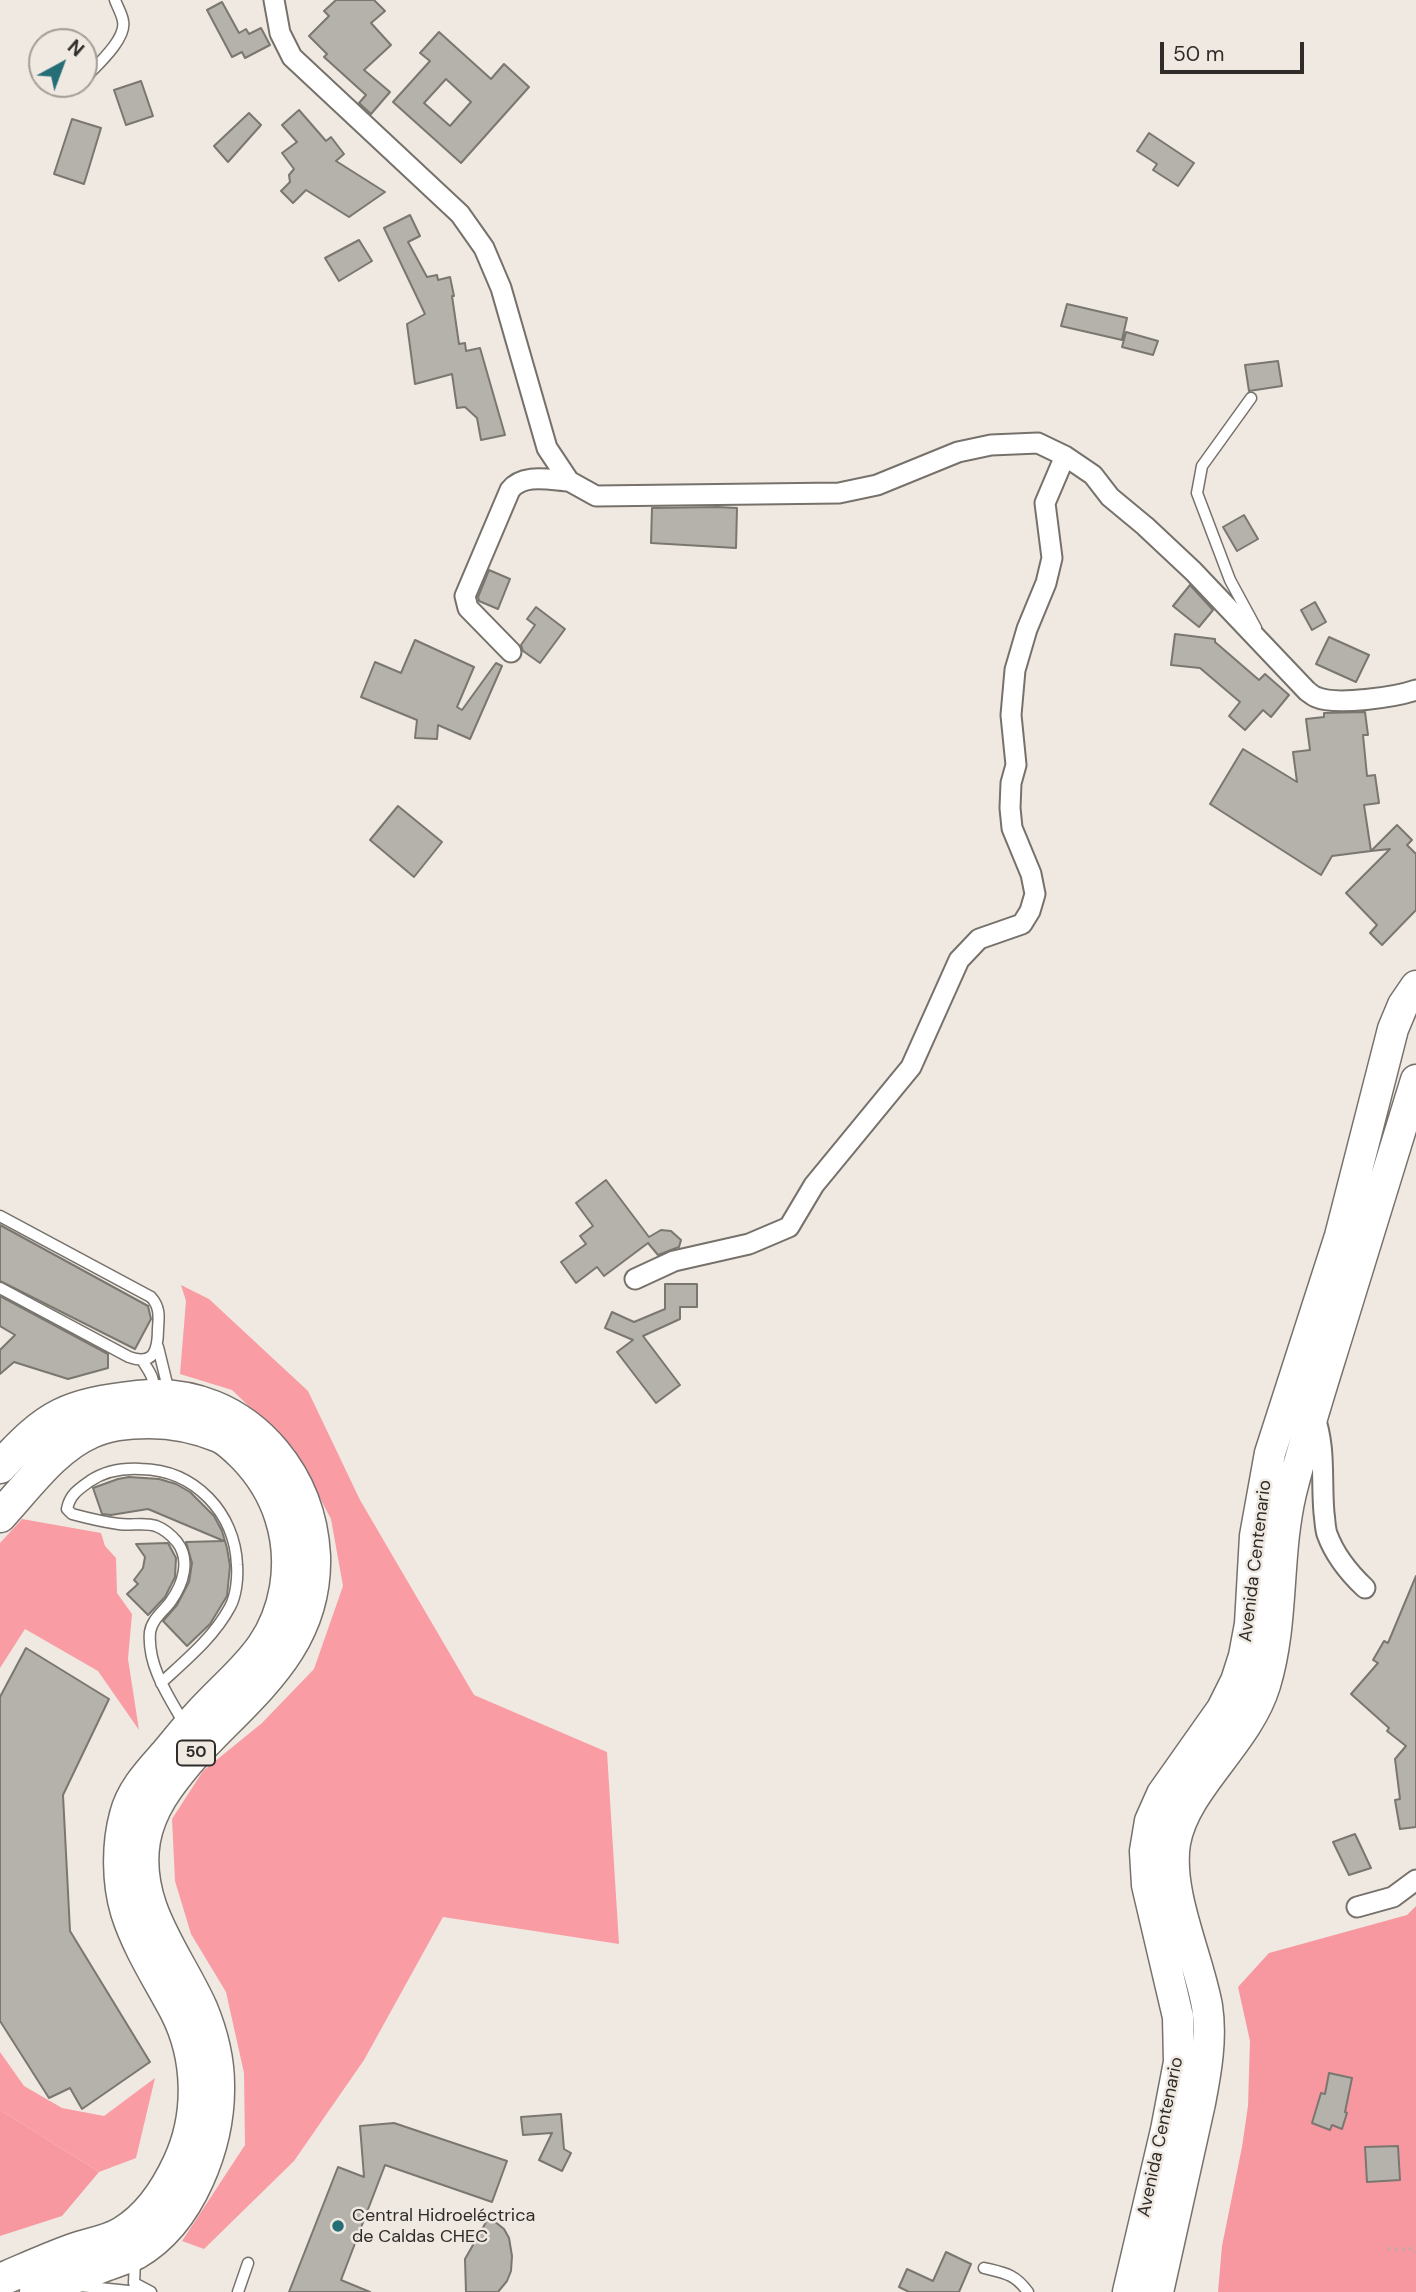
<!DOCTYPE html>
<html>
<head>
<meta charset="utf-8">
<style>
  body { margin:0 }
  #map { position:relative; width:1416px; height:2292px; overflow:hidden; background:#f0e9e2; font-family:"DM Sans",sans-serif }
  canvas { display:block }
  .north { position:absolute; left:28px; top:28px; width:70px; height:70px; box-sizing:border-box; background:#f0e9e2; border:2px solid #a39d98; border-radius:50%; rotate:41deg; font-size:19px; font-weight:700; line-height:28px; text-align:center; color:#2f2c2a }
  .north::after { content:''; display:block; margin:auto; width:24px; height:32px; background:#256e78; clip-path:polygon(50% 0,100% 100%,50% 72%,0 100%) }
  .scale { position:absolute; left:1160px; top:42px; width:144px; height:32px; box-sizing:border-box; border:4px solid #2f2c2a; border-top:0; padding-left:9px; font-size:21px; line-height:24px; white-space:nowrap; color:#2f2c2a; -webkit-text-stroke:5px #f0e9e2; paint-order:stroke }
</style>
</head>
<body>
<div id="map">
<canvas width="1416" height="2292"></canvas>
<div class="north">N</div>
<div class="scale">50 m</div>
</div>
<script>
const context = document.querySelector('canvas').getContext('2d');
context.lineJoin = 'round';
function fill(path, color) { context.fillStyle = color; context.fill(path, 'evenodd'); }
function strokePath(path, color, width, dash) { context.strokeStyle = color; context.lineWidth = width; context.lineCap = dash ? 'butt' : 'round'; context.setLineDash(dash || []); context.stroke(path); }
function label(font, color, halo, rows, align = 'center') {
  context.font = font + ' "DM Sans",sans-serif'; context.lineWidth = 5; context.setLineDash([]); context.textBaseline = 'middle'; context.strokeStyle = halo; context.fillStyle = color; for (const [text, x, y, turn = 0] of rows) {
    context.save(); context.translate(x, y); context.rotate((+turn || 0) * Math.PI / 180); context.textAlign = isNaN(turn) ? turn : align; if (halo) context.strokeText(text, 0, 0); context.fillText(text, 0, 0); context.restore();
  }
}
const green = new Path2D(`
  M181 1285 209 1299 308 1391 360 1500 474 1695 607 1752 619 1944 443 1917 364 2060 294 2161 204 2249 182 2241 245 2145 244 2073 226 1992 191 1934 175 1881 172 1819 203 1771 262 1723 314 1669 343 1586 331 1519 294 1449 232 1390 180 1374 186 1301Z
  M22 1519 101 1533 105 1546 116 1558 117 1593 132 1614 128 1659 139 1730 98 1671 25 1629 0 1668V1543Z
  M0 2052 24 2086 62 2108 104 2116 155 2078 136 2158 99 2172 0 2110Z`);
const forest = new Path2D(`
  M1416 1906V2292H1218L1222 2246 1242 2147 1248 2106 1250 2041 1238 1987 1269 1953 1407 1915Z
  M0 2110 99 2172 62 2216 0 2236Z`);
const building = new Path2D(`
  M336 0H374L385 11 371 23 391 45 364 70 390 92 371 114 359 103 366 95 324 57 327 54 309 36 329 16 324 11Z
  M222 2 239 33 246 29 249 34 261 28 270 45 245 58 242 52 232 57 207 10Z
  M439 32 491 79 504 64 529 87 461 163 393 102 430 61 420 53ZM446 79 471 102 450 126 424 103Z
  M141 81 153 116 126 125 114 90Z
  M299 110 326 141 331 137 344 154 336 161 385 192 349 217 306 190 293 203 281 191 290 182 289 175 294 169 282 153 297 142 282 125Z
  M249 113 261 125 228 162 214 146Z
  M72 119 101 128 84 184 54 174Z
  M1149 133 1194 163 1178 186 1153 170 1157 164 1137 151Z
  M410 215 420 236 408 242 427 277 437 275 438 280 450 277 454 296H452L459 344 465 343 466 351 480 348 505 435 481 440 477 418 465 407 457 408 452 374 415 384 407 324 425 314 384 228Z
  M359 240 372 261 339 281 325 258Z
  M1067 304 1127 318 1122 340 1061 326Z
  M1126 332 1158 341 1153 355 1122 347Z
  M1278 361 1282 386 1249 391 1245 365Z
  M718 507 737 508 736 548 651 543 652 508Z
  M1244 515 1258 539 1237 551 1223 527Z
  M489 570 510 579 498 609 479 601 478 597Z
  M1190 585 1213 610 1199 627 1173 606Z
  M1315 602 1326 622 1312 630 1301 610Z
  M536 607 565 629 540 663 523 651 521 645 535 625 527 619Z
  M1175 634 1215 639V642L1259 680 1265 674 1289 695 1271 717 1263 710 1245 730 1229 716 1240 702 1200 668 1171 665Z
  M1329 637 1369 655 1356 682 1316 664Z
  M415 640 474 667 457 707 462 710 496 663 502 666 470 739 438 725 437 739 415 738 417 720 361 697 375 662 401 673Z
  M1365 712 1368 735H1363L1367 776 1375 775 1379 803 1364 805 1371 851 1332 856 1321 875 1210 804 1243 749 1297 782 1293 752 1310 750 1306 719 1324 717V713Z
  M398 806 442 842 414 877 370 840Z
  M1397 825 1412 840 1407 845 1416 854V910L1382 945 1370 933 1377 925 1346 893 1390 849 1371 851Z
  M606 1180 649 1237 661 1230 671 1231 681 1240 679 1247 658 1255 648 1243 604 1276 597 1267 576 1283 561 1262 586 1244 580 1236 593 1226 576 1203Z
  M0 1225 148 1306 151 1319 135 1349 0 1281Z
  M665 1284H697V1307H680V1319L643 1336 680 1385 656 1403 617 1352 633 1340 605 1328 612 1312 634 1322 665 1309Z
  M0 1296 108 1354V1368L68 1379 14 1362 0 1374V1350L15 1335 0 1326Z
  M129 1477 159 1479 176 1484 190 1492 214 1516 222 1531 227 1548 230 1566 227 1596 210 1624 187 1646 163 1621 177 1605 189 1582 192 1563 186 1542 224 1541 148 1509 111 1515 102 1514 93 1488 118 1479Z
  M168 1543 176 1558 175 1577 165 1597 148 1615 127 1594 138 1584 134 1580 143 1568 145 1557 136 1544Z
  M1416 1576V1827L1400 1829 1395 1800 1400 1799 1395 1759 1406 1746 1387 1731 1389 1728 1351 1694 1378 1663 1373 1660 1384 1641 1388 1643Z
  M26 1648 109 1699 63 1795 70 1931 150 2062 82 2109 70 2088 49 2098 0 2021V1697Z
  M1355 1834 1371 1868 1349 1875 1333 1842Z
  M1329 2073 1352 2078 1345 2112 1347 2113 1342 2129 1332 2125 1330 2130 1312 2123 1321 2093 1325 2094Z
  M561 2114 564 2149 571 2153 562 2171 539 2160 552 2133 523 2135 521 2117Z
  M394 2123 507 2161 492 2202 385 2165 341 2280 370 2292H289L338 2167 364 2177 360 2126Z
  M1398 2146 1400 2180 1367 2182 1365 2147Z
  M489 2217 504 2229 509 2238 512 2256 511 2271 507 2281 498 2292H466L465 2259Z
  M946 2252 971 2264 959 2292H909L899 2287 907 2269 933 2281Z`);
const path = new Path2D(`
  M1388 2249H1411L1416 2252`);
const service = new Path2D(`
  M84 79C96 66 127 39 123 21 122 14 117 6 115 0
  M1251 398 1202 466 1197 493 1230 580 1256 628
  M0 1216 151 1297C160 1307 159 1316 158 1329 158 1350 154 1366 129 1357L0 1288
  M158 1347 169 1392
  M142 1360C148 1370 156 1379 153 1391
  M161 1683C186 1660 214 1637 230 1607 236 1596 238 1579 237 1565 235 1513 195 1470 141 1469 124 1468 105 1471 90 1481 79 1489 70 1494 67 1509L72 1514C87 1518 103 1522 119 1524 131 1526 144 1522 156 1526 164 1529 172 1536 177 1542 191 1560 183 1584 171 1601 164 1611 152 1619 150 1632 147 1666 169 1697 185 1725
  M135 2261 134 2283 151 2292
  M984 2268C1005 2273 1015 2274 1028 2292
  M80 2286 138 2292
  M238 2292 248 2263`);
const minor = new Path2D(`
  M274 0 280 33 292 57 460 214 484 248 501 288 547 448 569 481 596 496 839 493 877 485 958 452 991 445 1038 443 1065 456 1093 475 1110 497 1145 526 1193 571 1307 691C1310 693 1313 696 1316 697 1336 706 1396 697 1416 690
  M511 652 468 608 465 596 510 490C523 473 550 480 569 481
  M635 1279 674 1261 749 1244 789 1227 814 1185 911 1067 959 960 979 939 1022 924 1030 911 1035 894 1031 874 1012 828 1010 808 1011 783 1016 765 1011 715 1015 670 1027 629 1046 583 1052 558 1045 503 1065 456
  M1314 1415C1326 1447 1321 1480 1324 1513 1325 1520 1325 1528 1327 1534 1335 1556 1348 1572 1365 1588
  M1357 1907 1393 1897 1416 1880`);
const primary = new Path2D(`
  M1128 2292 1166 2130 1179 2062 1178 2017 1147 1885 1145 1851 1150 1821 1162 1794 1222 1709 1236 1681 1244 1656 1250 1624 1255 1536 1270 1453 1340 1236 1393 1029 1403 1005 1416 986
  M1158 2292 1200 2103C1206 2072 1212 2038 1207 2006 1198 1956 1167 1893 1175 1843 1185 1787 1247 1744 1265 1685 1284 1623 1276 1557 1291 1493 1306 1434 1325 1376 1343 1317 1367 1238 1392 1159 1416 1080`);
const trunk = new Path2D(`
  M0 1467C48 1414 67 1405 138 1397 191 1391 240 1411 274 1452 299 1482 312 1517 314 1556 317 1651 245 1697 189 1760 168 1785 150 1808 144 1840 133 1905 176 1953 201 2008 211 2032 218 2058 218 2085 219 2144 190 2222 136 2253 126 2258 115 2261 105 2265 82 2274 59 2283 36 2292
  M0 1516C27 1487 54 1448 91 1432 108 1424 130 1422 149 1422 172 1422 197 1427 219 1436 228 1440 237 1449 244 1456 279 1492 294 1539 286 1588 275 1651 238 1672 199 1715 187 1728 176 1742 165 1755 149 1773 132 1791 126 1815 118 1844 118 1882 127 1912 138 1947 159 1979 176 2011 200 2058 201 2116 179 2163 166 2191 149 2217 122 2233 108 2242 89 2244 73 2250 48 2259 24 2270 0 2280`);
const markers = [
  [338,2226,7,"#256e78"]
];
const shields = [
  [196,1753,38]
];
const shieldNames = [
  ["50",196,1753]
];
const streetNames = [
  ["Avenida Centenario",1256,1561,-83],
  ["Avenida Centenario",1161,2137,-78]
];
const poiNames = [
  ["Central Hidroeléctrica",352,2216],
  ["de Caldas CHEC",352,2237]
];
fill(green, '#f99ca4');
fill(forest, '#f798a0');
fill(building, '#b4b2aa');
strokePath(building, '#797770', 2);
strokePath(service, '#76716b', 13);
strokePath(minor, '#76716b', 23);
strokePath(primary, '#76716b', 33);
strokePath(trunk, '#76716b', 35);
strokePath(path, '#b6b0ab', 3.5, [2, 5]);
strokePath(service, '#fff', 10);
strokePath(minor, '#fff', 19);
strokePath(primary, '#fff', 30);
strokePath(trunk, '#fff', 32);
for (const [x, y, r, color] of markers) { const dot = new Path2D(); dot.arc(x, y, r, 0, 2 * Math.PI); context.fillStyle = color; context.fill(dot); strokePath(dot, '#f0e9e2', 2.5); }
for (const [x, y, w] of shields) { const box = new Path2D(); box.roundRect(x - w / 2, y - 12.5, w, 25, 5); context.fillStyle = '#f0e9e2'; context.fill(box); strokePath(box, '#2f2c2a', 2); }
label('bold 16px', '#2f2c2a', null, shieldNames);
label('18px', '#2f2c2a', '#f0e9e2', streetNames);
label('18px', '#2f2c2a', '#f0e9e2', poiNames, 'left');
</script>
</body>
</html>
